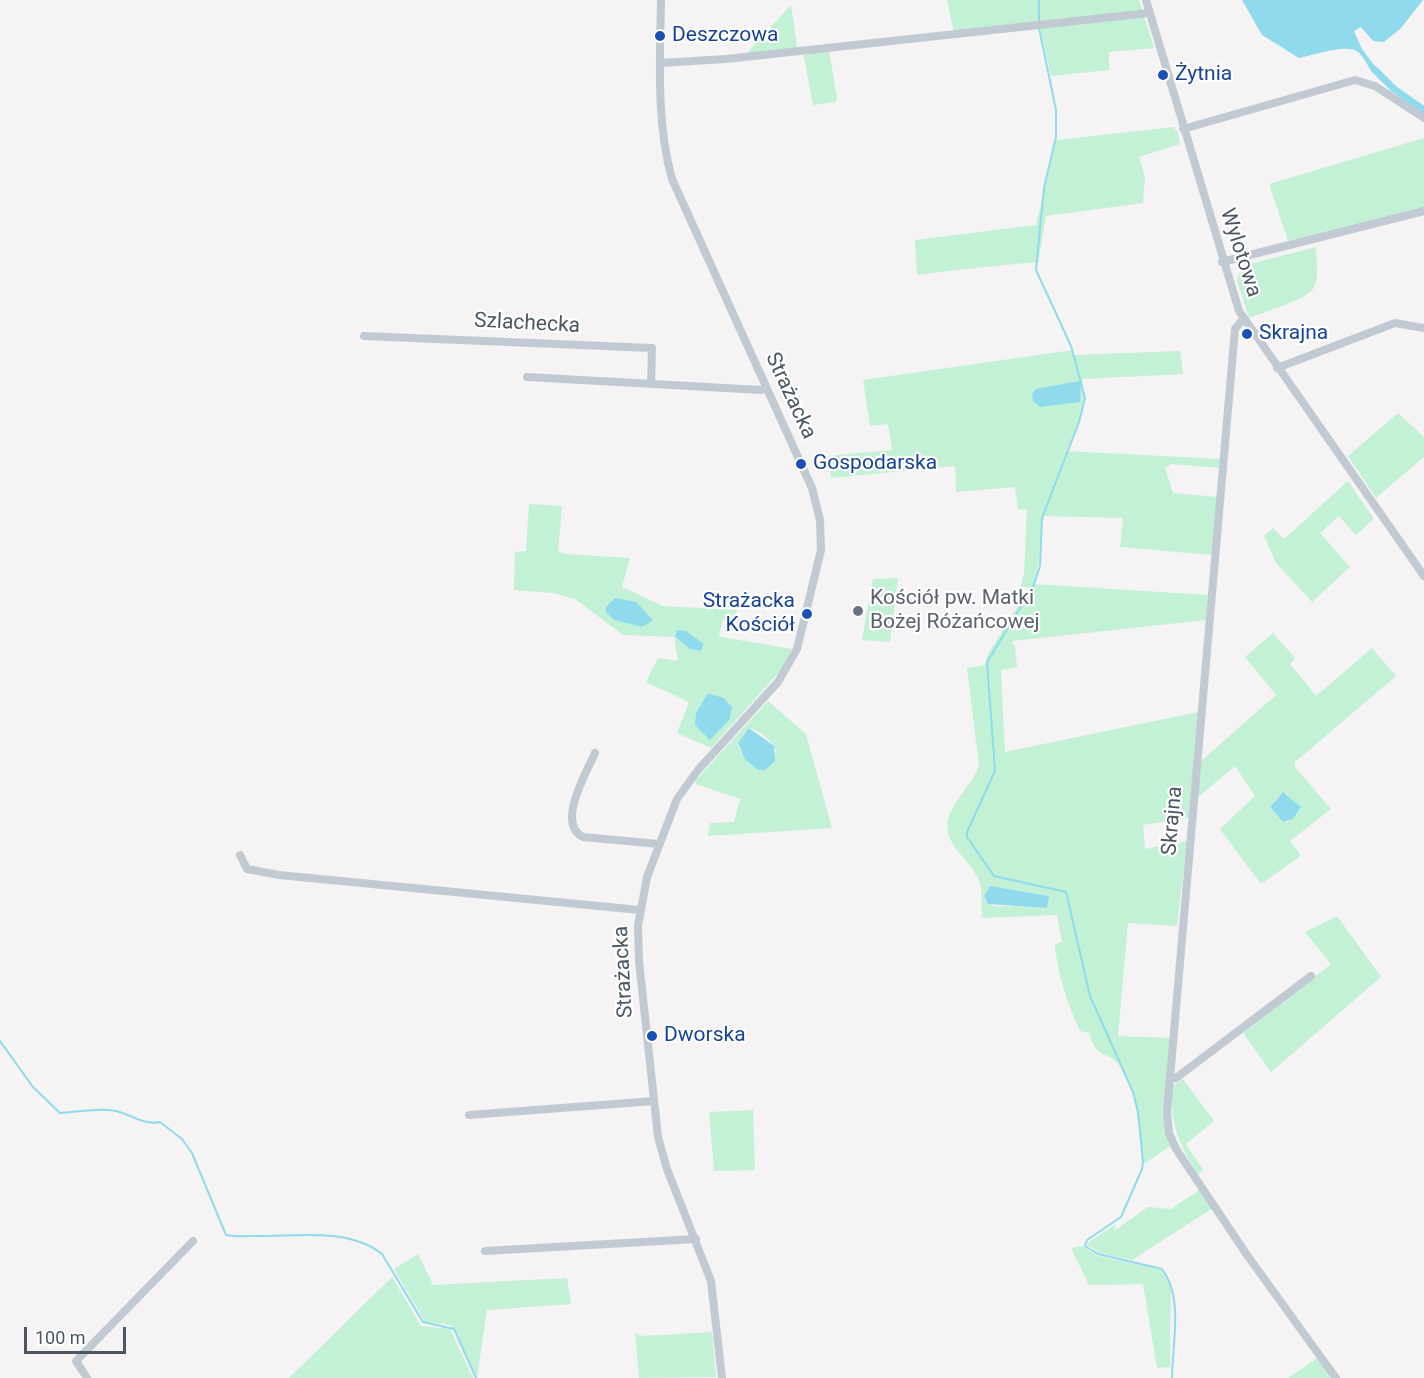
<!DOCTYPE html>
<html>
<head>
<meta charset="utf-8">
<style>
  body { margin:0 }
  #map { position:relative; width:1424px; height:1378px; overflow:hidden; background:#f5f3f3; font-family:Roboto,sans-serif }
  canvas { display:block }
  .scale { position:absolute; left:24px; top:1327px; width:102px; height:27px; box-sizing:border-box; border:3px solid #4a5661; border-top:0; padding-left:8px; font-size:18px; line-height:21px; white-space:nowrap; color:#4a5661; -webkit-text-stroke:4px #fff; paint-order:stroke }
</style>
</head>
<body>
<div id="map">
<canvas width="1424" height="1378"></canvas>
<div class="scale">100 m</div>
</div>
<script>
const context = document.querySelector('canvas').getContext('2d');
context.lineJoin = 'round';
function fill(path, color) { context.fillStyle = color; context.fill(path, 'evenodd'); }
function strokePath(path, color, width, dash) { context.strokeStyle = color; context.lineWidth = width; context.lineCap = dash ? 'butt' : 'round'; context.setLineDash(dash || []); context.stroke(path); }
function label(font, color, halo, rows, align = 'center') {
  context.font = font + ' Roboto,sans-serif'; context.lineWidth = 4.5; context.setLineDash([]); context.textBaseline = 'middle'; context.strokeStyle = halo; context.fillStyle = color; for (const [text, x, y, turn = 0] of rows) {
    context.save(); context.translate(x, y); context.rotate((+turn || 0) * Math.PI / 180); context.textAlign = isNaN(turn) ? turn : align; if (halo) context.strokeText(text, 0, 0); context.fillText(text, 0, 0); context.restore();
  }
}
const green = new Path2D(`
  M947 0H1139L1154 48 1109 52V70L1051 76 1039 23 954 34Z
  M791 5 798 52 743 57Z
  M829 49 837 99 835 102 813 105 803 51Z
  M1173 127 1178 132 1180 144 1139 157 1145 177 1143 203 1046 216 1038 263C1031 261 933 273 917 275L915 240 1036 225 1056 140Z
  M1424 138V207L1288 241 1269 184Z
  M1316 247C1316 259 1320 279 1313 289 1304 301 1264 312 1249 318L1237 280 1242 266Z
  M1073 350 1074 355 1180 351 1183 374 1082 379C1088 410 1080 423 1066 451L1220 459V468L1171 464 1165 468 1173 493 1218 497 1212 555 1120 547 1123 518 1044 516C1038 539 1042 562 1033 584L1208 595 1206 620 1012 641 1015 647 1017 667 1001 670 1005 752 1198 712 1194 761 1202 760 1276 695 1245 657 1273 633 1295 658 1290 664 1316 696 1372 648 1396 676 1295 762V767L1331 809 1290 841 1300 854 1299 857 1261 884 1220 829 1255 796 1235 766 1196 799 1189 818 1143 825 1145 849 1187 841 1177 926 1128 923 1118 1036 1170 1038 1173 1042 1167 1116 1175 1143 1142 1165C1139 1133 1140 1092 1119 1065 1107 1049 1097 1061 1089 1033L1080 1031C1067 1003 1059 978 1055 948V944L1062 942 1057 915 982 918C981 907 983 890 979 880 970 859 942 844 948 819 953 800 972 785 979 766L967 668 985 665 988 654 1028 590 1027 587H1020L1024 574 1027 509 1018 510 1015 487 956 492 955 466 831 478 828 456 892 450 888 424 870 426 863 380ZM1286 793 1300 810 1288 822 1280 819 1270 807 1278 797ZM989 887 1048 896 1046 907 993 906 985 901Z
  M1398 413 1424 437V457L1376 498 1348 456Z
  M1348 481 1374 519 1356 535 1339 516 1320 533 1350 567 1312 602 1276 563 1264 536 1273 528 1284 539Z
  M529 504 562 506 558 551 565 554 630 558 622 587 663 606 737 610 736 621 723 619 719 635 721 637 792 649 781 670 711 748 677 733 689 702 646 682 658 658 678 661 674 637 623 635 575 599 553 593 514 590 515 552 526 551ZM677 630 686 631 701 651 690 649 675 638ZM708 693 724 698 732 707 730 719 726 722 700 709Z
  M898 578 890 642 862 640 873 579Z
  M768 701 806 734 832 828 708 836 710 823 734 822 740 799 696 784 695 781ZM749 728C760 730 773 742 777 753L740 751 738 743Z
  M1337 916 1381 977 1271 1072 1243 1033 1331 964 1305 932Z
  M1183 1079 1214 1121 1186 1144 1203 1170 1198 1174C1178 1142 1170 1125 1172 1086Z
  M753 1110 755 1170 714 1171 709 1112Z
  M1201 1189 1213 1208 1132 1260 1100 1253 1086 1244 1116 1224 1114 1231 1148 1207 1171 1209Z
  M1082 1246 1098 1256 1161 1270 1171 1284 1170 1367 1157 1368 1143 1284 1089 1285 1071 1248Z
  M418 1254 433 1285 567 1278 571 1304 487 1310 477 1378 451 1325 425 1322 394 1269Z
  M392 1277 421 1326 450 1329 473 1378H289Z
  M712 1332 716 1377 639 1378 635 1333 643 1336Z
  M1319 1357 1333 1378H1288Z`);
const water = new Path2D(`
  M1242 0H1423L1401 28 1384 42 1373 41 1361 27 1354 31 1362 49 1377 69 1372 72C1368 66 1363 56 1358 52 1347 43 1312 56 1299 58L1262 35Z
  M1079 381 1081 383 1080 402 1040 407 1033 401 1032 394 1036 389Z
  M615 598 636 602 653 620 642 627 614 620 606 612V607Z
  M677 630 686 631 704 644 701 651 690 649 675 637Z
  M708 693 724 698 732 707 730 719 710 740 695 725 696 713Z
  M749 728 774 746 775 761 765 770H758L745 759 738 743Z
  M1283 792 1301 807 1293 819 1283 822 1270 807Z
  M990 886 1049 896 1047 908 988 904 984 896Z`);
const stream = new Path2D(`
  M1039 22V0
  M1039 28 1056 110V137L1044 188 1036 270 1071 346 1085 398 1079 422 1042 518 1040 566 1033 587 987 662 995 771 967 832V837L994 876 1066 892 1090 996 1133 1092 1138 1112 1143 1161 1142 1169 1121 1217 1087 1240 1085 1246 1098 1254 1162 1269C1184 1297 1172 1345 1172 1378
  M0 1041 33 1087 60 1113C76 1112 93 1109 109 1110 128 1111 141 1126 160 1122L182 1139 192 1153 226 1235C236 1237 248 1236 259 1236 299 1236 349 1228 382 1254L423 1322 454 1329 476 1378`);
const canal = new Path2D(`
  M1375 70 1394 89 1424 110`);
const minor = new Path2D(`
  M661 0C660 59 656 122 672 179L812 488 820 520 821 550 797 649 778 682 698 770 677 799 647 877 638 926 639 961 658 1137 667 1169 711 1281 722 1378
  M1146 0 1239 311 1424 576
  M660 63 726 59 1149 13
  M1183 129 1355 80 1375 86 1424 118
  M1222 262 1424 211
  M1243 319 1235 329 1167 1112 1169 1133 1176 1149 1247 1255 1336 1378
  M364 336 652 348 651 384
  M1277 368 1395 323 1424 328
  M527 377 761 390 766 388
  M595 753C586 773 556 824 583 837L659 844
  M240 855 247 869 279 875 640 910
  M1170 1079 1176 1078 1311 976
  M469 1115 654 1101
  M485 1251 696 1239
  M87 1378 76 1361 193 1241`);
const markers = [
  [660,36,6,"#1a4fb4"],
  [1163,75,6,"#1a4fb4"],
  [1247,334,6,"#1a4fb4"],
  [801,464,6,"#1a4fb4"],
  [858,611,6,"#6b7280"],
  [807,614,6,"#1a4fb4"],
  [652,1036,6,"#1a4fb4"]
];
const transitNames = [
  ["Deszczowa",672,36],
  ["Żytnia",1175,75],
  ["Skrajna",1259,334],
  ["Gospodarska",813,464],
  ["Strażacka",795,602,"right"],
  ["Kościół",795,626,"right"],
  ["Dworska",664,1036]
];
const streetNames = [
  ["Wylotowa",1240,253,72],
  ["Szlachecka",527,324,3],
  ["Strażacka",790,396,65],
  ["Skrajna",1173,821,-85],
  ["Strażacka",624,972,-93]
];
const worshipNames = [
  ["Kościół pw. Matki",870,599],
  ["Bożej Różańcowej",870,623]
];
fill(green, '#c3f1d5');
fill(water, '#90daee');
strokePath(stream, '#90daee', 2);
strokePath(canal, '#90daee', 7);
strokePath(minor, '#c1cad2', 8);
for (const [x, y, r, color] of markers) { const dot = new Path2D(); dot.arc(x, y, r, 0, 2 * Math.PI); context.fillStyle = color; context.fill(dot); strokePath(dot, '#fff', 2); }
label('21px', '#164399', '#fff', transitNames, 'left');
label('21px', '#4a5661', '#fff', streetNames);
label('21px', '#5b616d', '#fff', worshipNames, 'left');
</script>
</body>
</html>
